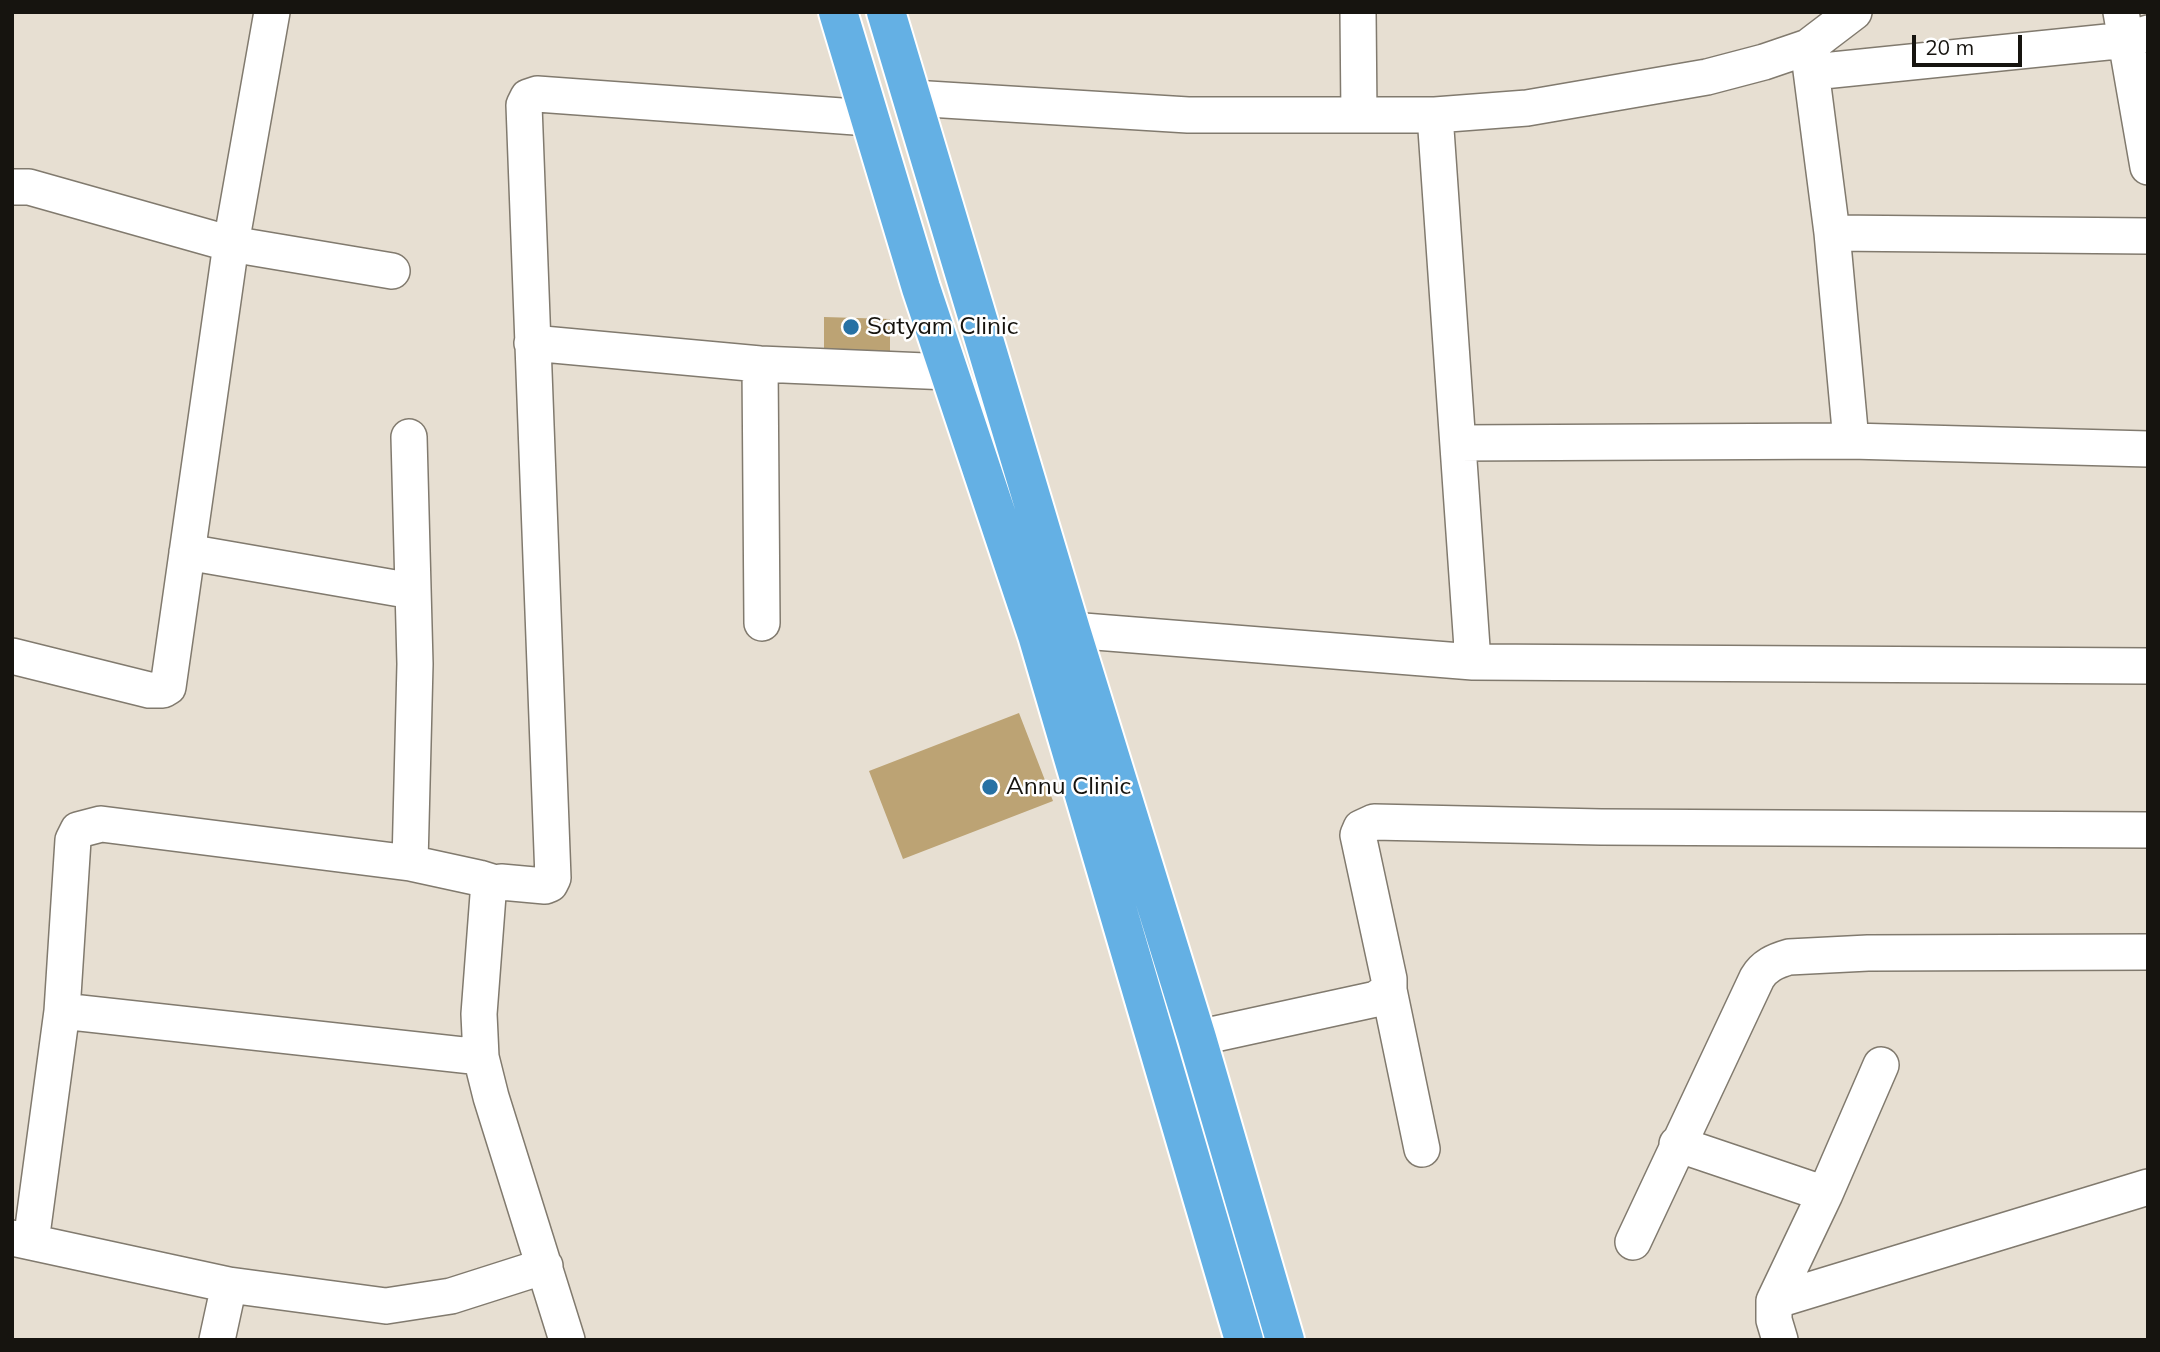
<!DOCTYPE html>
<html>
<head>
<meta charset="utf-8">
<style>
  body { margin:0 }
  #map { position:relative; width:2160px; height:1352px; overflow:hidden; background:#e7dfd2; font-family:Mulish,sans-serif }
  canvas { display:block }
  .frame { position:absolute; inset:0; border:14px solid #16140f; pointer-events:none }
  .scale { position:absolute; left:1912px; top:35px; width:110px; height:32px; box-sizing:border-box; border:4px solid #16140f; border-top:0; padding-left:9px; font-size:21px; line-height:24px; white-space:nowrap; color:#16140f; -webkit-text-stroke:5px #fff; paint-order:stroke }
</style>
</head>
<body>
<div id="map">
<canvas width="2160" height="1352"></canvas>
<div class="frame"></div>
<div class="scale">20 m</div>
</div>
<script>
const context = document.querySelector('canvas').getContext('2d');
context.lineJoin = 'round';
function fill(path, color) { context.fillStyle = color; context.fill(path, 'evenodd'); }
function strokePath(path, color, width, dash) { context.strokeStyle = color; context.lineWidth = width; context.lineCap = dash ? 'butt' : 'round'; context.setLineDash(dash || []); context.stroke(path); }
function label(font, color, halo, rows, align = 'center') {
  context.font = font + ' Mulish,sans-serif'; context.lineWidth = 5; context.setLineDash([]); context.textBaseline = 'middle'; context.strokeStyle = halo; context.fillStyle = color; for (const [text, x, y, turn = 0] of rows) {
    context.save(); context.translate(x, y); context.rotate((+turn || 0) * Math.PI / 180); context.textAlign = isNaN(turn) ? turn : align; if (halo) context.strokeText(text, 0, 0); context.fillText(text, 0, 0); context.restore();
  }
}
const building = new Path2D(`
  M824 317 890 319V353L824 351Z
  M1019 713 1053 801 903 859 869 771Z`);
const minor = new Path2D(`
  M1358 12 1359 115
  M2121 12 2148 167
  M1808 47 1832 233 1851 441
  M1813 72 2127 40 2148 33
  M912 98 1188 115H1435L1527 108 1707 77 1764 62 1808 47 1854 12
  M1435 115 1473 662
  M12 187H29L231 244 392 271
  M1832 233 2148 236
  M532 343 760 364 949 372
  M760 364 762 623
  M409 437 415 664 410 863
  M1458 443 1851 441 2148 449
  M187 552 412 591
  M1043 634 1071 630 1473 662 2148 666
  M12 656 149 690H163L168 687 231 244 272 12
  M1389 990 1422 1149
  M62 1011 481 1057
  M1197 1038 1376 999 1389 990V979L1358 835 1361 828 1374 822 1601 827 2148 830
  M1677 1144 1825 1194
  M12 1238 229 1285 386 1306 451 1296 545 1266
  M31 1242 62 1011 73 840 78 830 101 824 410 863 479 878 495 883
  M1633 1242 1757 978C1764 966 1775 961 1789 957L1868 953 2148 952
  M1774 1301 2148 1187
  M217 1340 229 1285
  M567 1340 491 1097 481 1057 479 1014 488 895 495 883 501 882 545 886 550 884 553 878 524 105 528 97 537 94 869 118
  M1780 1340 1774 1320V1301L1825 1194 1881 1065`);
const trunk = new Path2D(`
  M838 12 921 288 1037 635 1244 1340
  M886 12 1071 630 1197 1038 1285 1340`);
const markers = [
  [851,327,9,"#2671a4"],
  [990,787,9,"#2671a4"]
];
const poiNames = [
  ["Satyam Clinic",867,327],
  ["Annu Clinic",1006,787]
];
fill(building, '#bca374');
strokePath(minor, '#817a6e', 38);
strokePath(trunk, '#fff', 42);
strokePath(minor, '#fff', 35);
strokePath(trunk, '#64b0e4', 38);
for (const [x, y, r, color] of markers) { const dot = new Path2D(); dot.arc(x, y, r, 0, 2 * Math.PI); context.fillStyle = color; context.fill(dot); strokePath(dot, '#fff', 2.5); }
label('24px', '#16140f', '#fff', poiNames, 'left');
</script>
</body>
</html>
